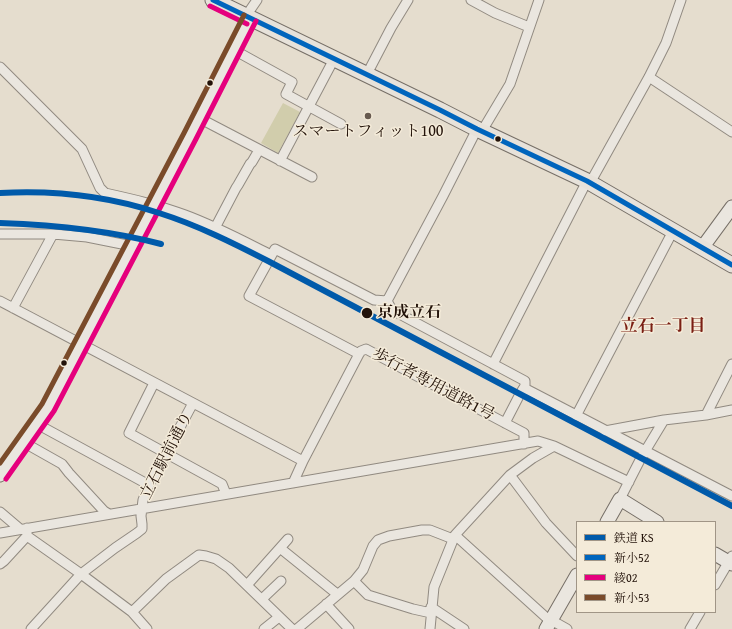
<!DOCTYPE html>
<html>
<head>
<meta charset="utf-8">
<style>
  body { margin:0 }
  #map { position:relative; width:732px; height:629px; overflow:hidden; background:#e5ddce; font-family:"Gentium Book Plus","Noto Serif JP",serif }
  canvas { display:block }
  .legend { position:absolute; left:576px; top:521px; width:140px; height:92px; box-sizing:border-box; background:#f4ebd9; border:1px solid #a09586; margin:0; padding:5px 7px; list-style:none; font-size:12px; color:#23130a }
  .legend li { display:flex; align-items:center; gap:8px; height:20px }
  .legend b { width:20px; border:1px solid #a09586 }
</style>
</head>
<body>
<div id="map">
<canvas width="732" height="629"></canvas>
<ul class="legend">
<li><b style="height:5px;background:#005aaa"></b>鉄道 KS</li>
<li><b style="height:5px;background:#0065bd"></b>新小52</li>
<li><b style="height:5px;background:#e5007d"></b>綾02</li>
<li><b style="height:5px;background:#7a4b2a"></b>新小53</li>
</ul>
</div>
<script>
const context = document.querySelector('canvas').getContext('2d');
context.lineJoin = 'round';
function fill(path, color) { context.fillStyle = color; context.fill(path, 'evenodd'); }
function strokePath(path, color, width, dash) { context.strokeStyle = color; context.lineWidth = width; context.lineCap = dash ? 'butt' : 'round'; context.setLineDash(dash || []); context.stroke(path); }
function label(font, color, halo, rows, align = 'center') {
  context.font = font + ' "Gentium Book Plus","Noto Serif JP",serif'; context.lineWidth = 3; context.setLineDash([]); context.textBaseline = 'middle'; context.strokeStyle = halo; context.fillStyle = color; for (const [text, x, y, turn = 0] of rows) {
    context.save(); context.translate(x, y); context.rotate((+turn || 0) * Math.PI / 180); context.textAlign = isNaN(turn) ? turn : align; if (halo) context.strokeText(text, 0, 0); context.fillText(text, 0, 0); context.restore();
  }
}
const green = new Path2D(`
  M283 103 300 112 278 153 261 143Z`);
const street = new Path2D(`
  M471 0 495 13 529 27
  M246 16 257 0
  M234 50 292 82 286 94 341 124
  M0 67 82 149 100 188 105 193C132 199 159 205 185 215 215 226 243 241 271 255
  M367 74 391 28 408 0
  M649 77 732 132
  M199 118 312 177
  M482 131 510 84 539 0
  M280 161 334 59
  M590 183 649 77 666 43 681 0
  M215 228 236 188 238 185 250 164 252 162 259 150
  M0 234H53L87 237 132 246
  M0 301 303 461 293 483
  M387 301 374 300 275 249 249 296 359 354 361 351 366 349 505 423 524 433V444
  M387 301 392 310 525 381V386L520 394 505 423
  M387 301 443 196 477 129
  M13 308 53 234
  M493 364 587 181
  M154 383 129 433 222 484 226 494
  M524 388 732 496
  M706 415 732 364
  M576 416 673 231
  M37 424 149 485
  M605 431 664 420 706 415 732 410
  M23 442 62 464 69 473 104 511 109 514
  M303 461 359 354
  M510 475 546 523 577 556
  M620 499 641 458 664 420
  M0 512 20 529
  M27 528V536L81 574 115 548 137 533 142 529V524L141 516 143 500 149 485 193 403
  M0 533 538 441 554 446 629 482
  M455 535 550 621
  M280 548 337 594
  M0 564 4 561 27 536
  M354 581 368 595 413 609 431 613
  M247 585 288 539
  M715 585 732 556
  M262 599 281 581
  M326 604 349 629
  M431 607 464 629
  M132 612 166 579 199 555 206 556 216 559 229 568 292 629
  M551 620 567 629
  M31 629 81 574 132 612 147 629
  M264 629 279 617
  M297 629 354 581 363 570 373 546 378 540 389 536 422 530H430L453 539
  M430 629 434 587 455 535 510 475 533 458 554 446
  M690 629 700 612`);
const secondary = new Path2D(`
  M702 248 732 207
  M0 475 48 408 190 136 250 18
  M607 522 620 499 657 522
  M715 554 732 564
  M546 629 577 575`);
const primary = new Path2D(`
  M213 0 440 110 477 129 587 181 732 265`);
const bus1 = new Path2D(`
  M213 0 440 110 477 129 587 181 732 265`);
const bus2 = new Path2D(`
  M210 6 247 24
  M6 479 54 411 196 139 256 21`);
const bus3 = new Path2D(`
  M0 463 42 404 184 133 244 15`);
const rail1 = new Path2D(`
  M0 193C54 190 108 196 159 213 197 225 233 243 268 261L732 506
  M0 223C55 225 108 230 161 244`);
const markers = [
  [210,83,3.5,"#23130a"],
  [368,116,4,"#675a4f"],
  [498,139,3.5,"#23130a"],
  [367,313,6,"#23130a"],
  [64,363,3.5,"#23130a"]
];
const poiNames = [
  ["スマートフィット100",368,132]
];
const stopNames = [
  ["京成立石",377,313]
];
const streetNames = [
  ["歩行者専用道路1号",433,385,28],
  ["立石駅前通り",167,456,-63]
];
const neighbourhoodNames = [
  ["立石一丁目",663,327]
];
fill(green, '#d1cdac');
strokePath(street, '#918a81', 11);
strokePath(secondary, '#766f67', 15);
strokePath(primary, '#766f67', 17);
strokePath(street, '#eae6df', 9);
strokePath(secondary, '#eae6df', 13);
strokePath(primary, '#e7e2da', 15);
strokePath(bus1, '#0065bd', 5);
strokePath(bus2, '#e5007d', 5);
strokePath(bus3, '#7a4b2a', 5);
strokePath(rail1, '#005aaa', 6);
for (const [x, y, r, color] of markers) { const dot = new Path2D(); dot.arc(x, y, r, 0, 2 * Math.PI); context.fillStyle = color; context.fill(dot); strokePath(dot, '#f4ebd9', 1.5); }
label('16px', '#23130a', '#f4ebd9', poiNames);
label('bold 16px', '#23130a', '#f4ebd9', stopNames, 'left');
label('16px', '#23130a', '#f4ebd9', streetNames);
label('bold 17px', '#7a1f14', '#f4ebd9', neighbourhoodNames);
</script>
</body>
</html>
